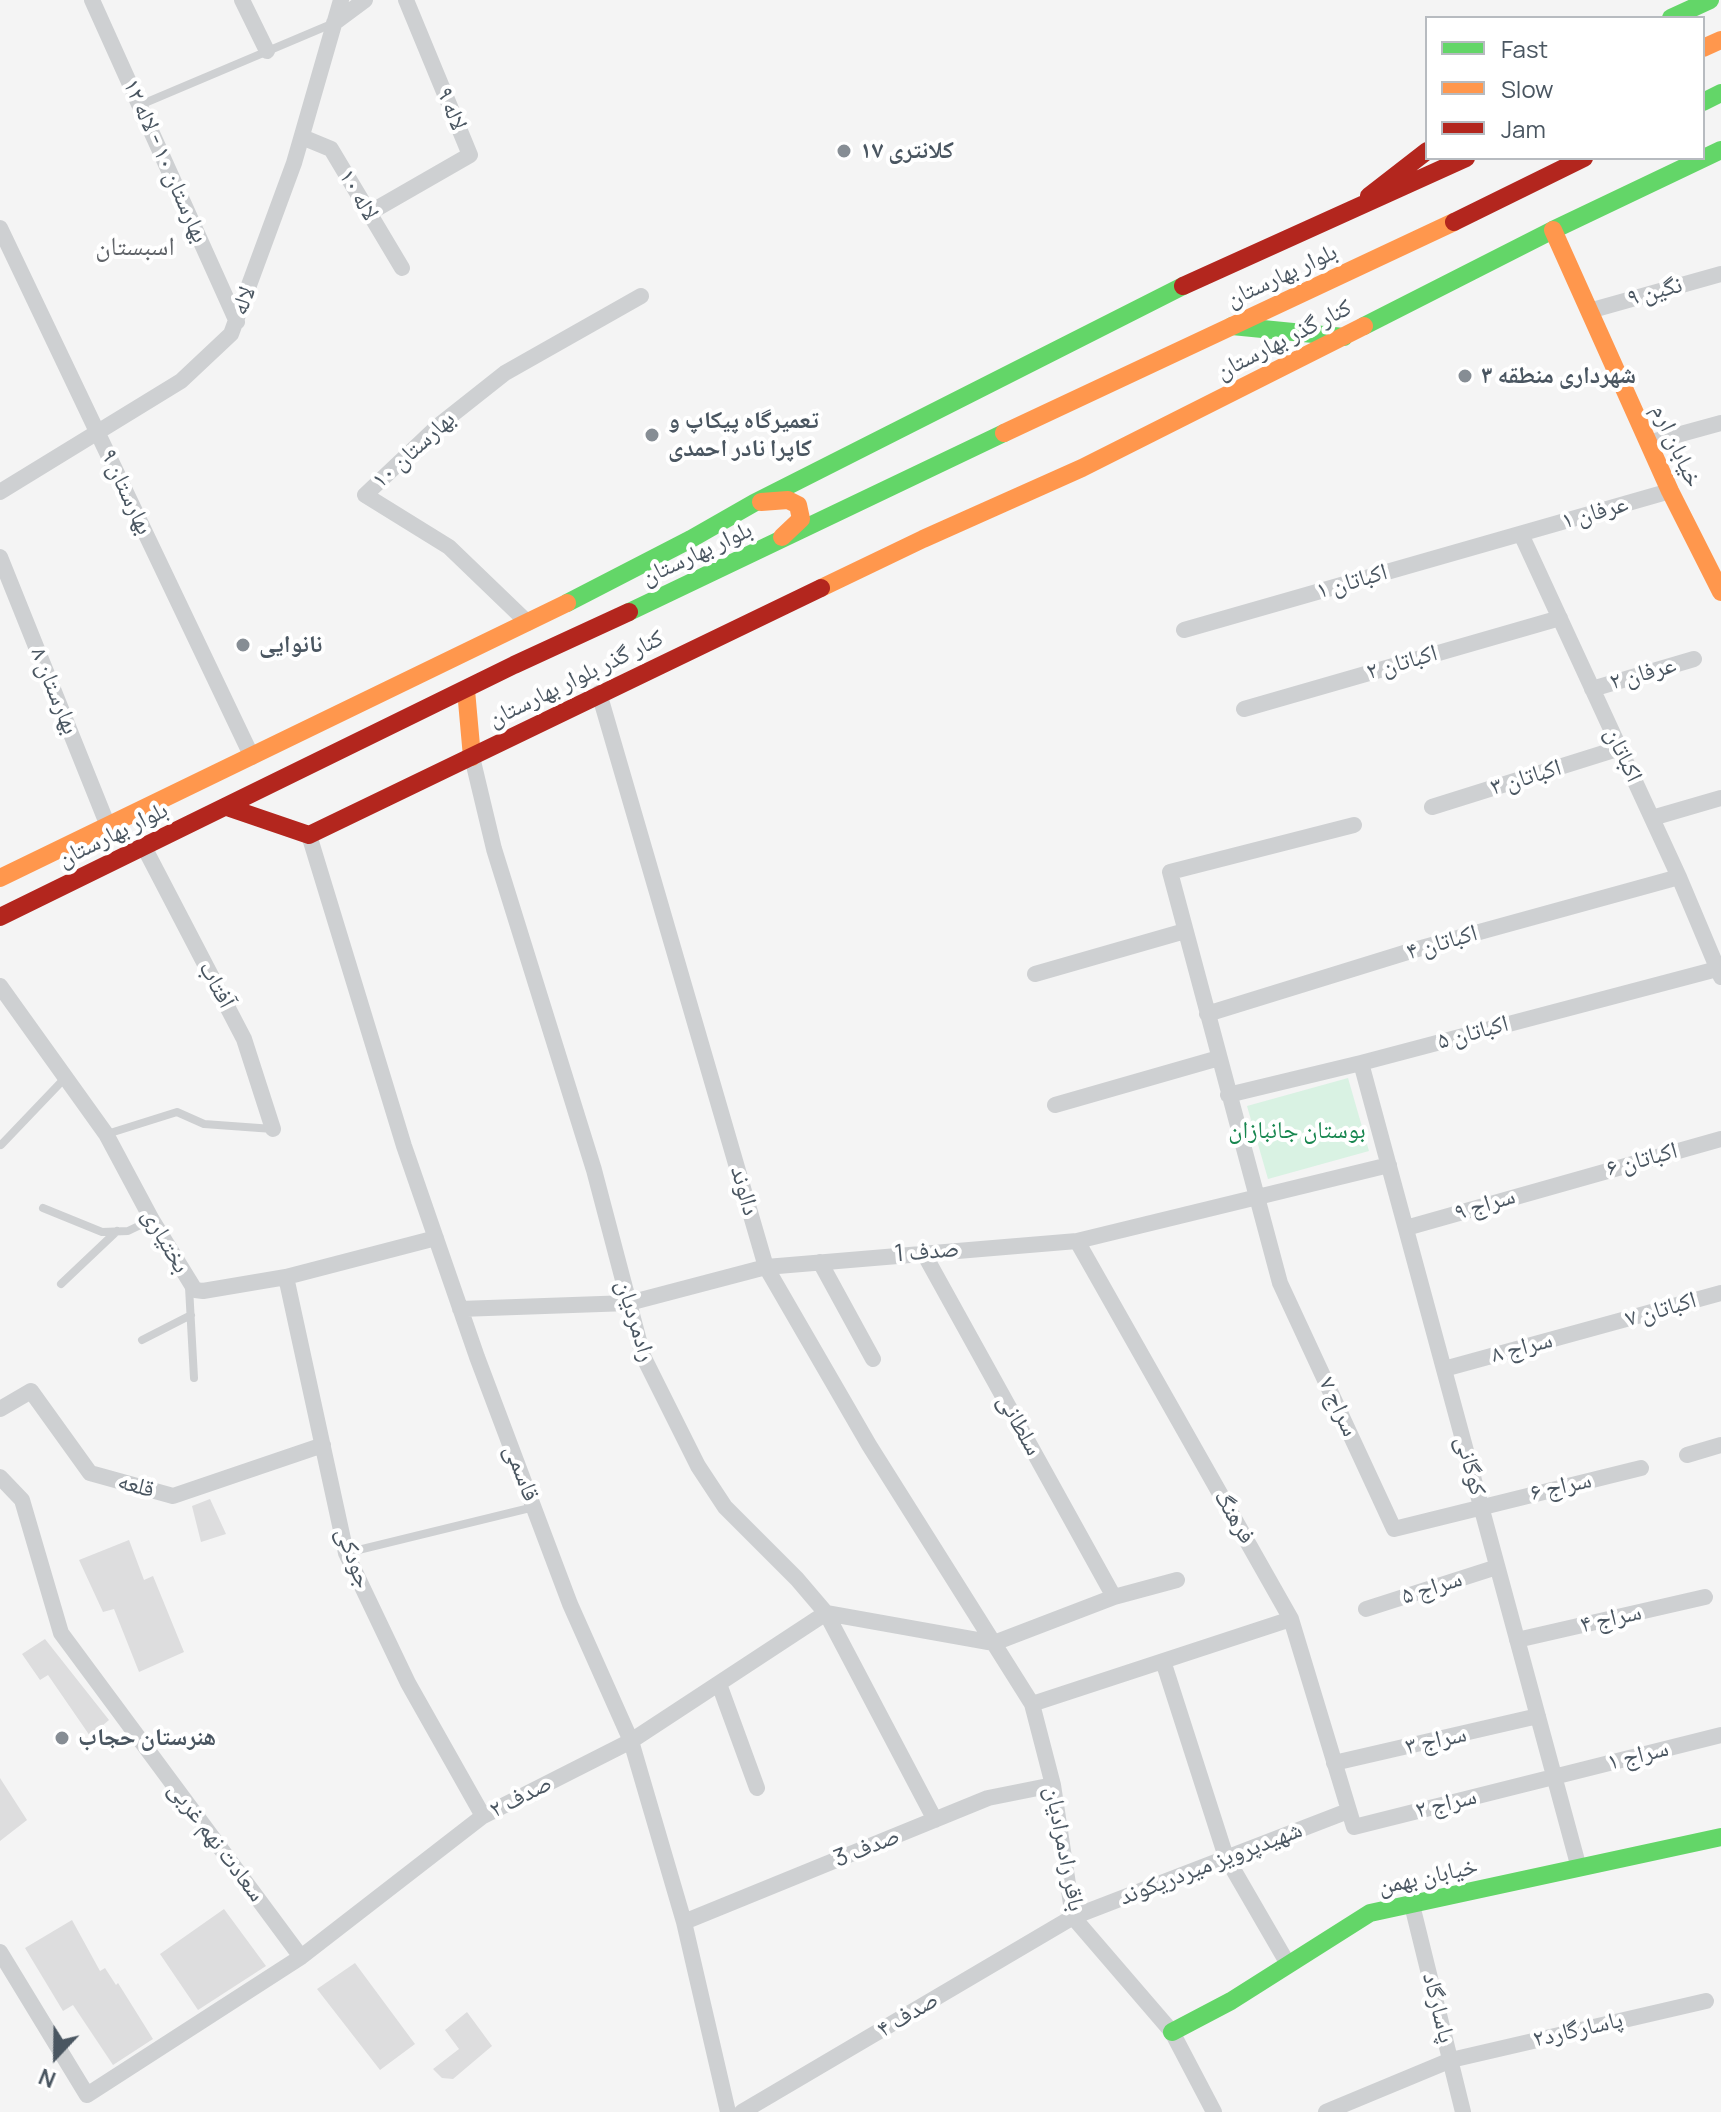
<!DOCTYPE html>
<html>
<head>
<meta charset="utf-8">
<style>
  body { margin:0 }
  #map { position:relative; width:1721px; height:2112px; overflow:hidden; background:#f4f4f4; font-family:Manrope,sans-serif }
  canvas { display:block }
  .legend { position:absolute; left:1425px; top:16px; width:280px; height:144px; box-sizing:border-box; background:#fff; border:2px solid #b7bbc0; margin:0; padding:10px 14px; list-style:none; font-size:24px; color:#4a5661 }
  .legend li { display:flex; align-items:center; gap:16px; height:40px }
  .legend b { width:40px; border:2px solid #b7bbc0 }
  .north { position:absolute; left:16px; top:2016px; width:80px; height:80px; -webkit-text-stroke:6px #fff; paint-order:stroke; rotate:202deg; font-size:22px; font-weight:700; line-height:32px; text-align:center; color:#4a5661 }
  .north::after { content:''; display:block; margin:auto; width:28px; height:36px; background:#4a5661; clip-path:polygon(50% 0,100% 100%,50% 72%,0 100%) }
</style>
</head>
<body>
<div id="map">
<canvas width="1721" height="2112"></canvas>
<ul class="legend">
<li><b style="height:10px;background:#63d668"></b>Fast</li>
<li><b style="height:10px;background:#ff974d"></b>Slow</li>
<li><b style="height:10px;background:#b3261e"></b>Jam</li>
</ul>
<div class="north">N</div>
</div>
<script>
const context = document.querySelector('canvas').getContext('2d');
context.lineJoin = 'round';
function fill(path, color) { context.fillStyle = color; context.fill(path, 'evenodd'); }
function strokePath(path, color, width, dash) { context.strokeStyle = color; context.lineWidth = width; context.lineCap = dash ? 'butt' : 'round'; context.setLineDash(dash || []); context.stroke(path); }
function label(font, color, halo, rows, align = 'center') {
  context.font = font + ' Manrope,"Noto Naskh Arabic",sans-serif'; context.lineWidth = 8; context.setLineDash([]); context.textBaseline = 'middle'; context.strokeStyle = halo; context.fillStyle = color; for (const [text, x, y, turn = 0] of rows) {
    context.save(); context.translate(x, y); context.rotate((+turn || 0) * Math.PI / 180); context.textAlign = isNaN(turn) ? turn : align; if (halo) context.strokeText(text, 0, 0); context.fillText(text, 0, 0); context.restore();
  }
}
const green = new Path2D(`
  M1348 1078 1369 1151 1268 1179 1247 1106Z`);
const building = new Path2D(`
  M210 1499 226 1534 201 1542 192 1506Z
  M129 1540 144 1580 153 1576 184 1652 139 1672 114 1609 103 1612 79 1560Z
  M45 1639 109 1720 90 1736 48 1675 40 1680 22 1654Z
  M0 1778 27 1820 0 1841Z
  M224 1909 266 1966 198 2010 160 1954Z
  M72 1920 100 1971 105 1968 116 1985 118 1983 153 2039 113 2065 73 2005 63 2011 25 1948Z
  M355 1963 415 2044 380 2070 317 1989Z
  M467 2012 492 2046 453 2079 442 2078 433 2069 459 2049 445 2030Z`);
const lane = new Path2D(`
  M140 105 334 23
  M107 1134 177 1112 204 1124 273 1129
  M1 1145 65 1078
  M43 1208 102 1232 128 1231 151 1220
  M61 1284 117 1231
  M189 1287 194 1378
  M142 1340 191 1315
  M346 1553 534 1507`);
const street = new Path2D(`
  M92 0 237 322
  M242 0 267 51
  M334 23 365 0
  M302 137 331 149 402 268
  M369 213 470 155 406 0
  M0 228 252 757
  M1589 311 1721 274
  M1648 443 1721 423
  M0 492 181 381 231 334 294 163 341 0
  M1521 534 1679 877 1721 977
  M0 557 108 826
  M528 623 449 547 365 495 438 426 505 373 641 296
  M1184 630 1670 491
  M1592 689 1694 659
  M599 693 766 1267 869 1445 1032 1704 1053 1785 1073 1917 1172 2032 1214 2112
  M1244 709 1560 618
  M472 757 494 849 594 1170 643 1356 698 1466 725 1507 797 1579 826 1613 935 1820
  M1432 807 1620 748
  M1652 818 1721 798
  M1354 825 1170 872 1280 1283 1394 1529 1641 1468
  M309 835 404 1146 477 1357 570 1604 631 1741 684 1922 728 2112
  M144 847 244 1039 273 1129
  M1035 974 1185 931
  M0 986 106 1134 152 1220 195 1290 203 1291 286 1277 436 1238
  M1207 1014 1414 950 1679 877
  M1361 1063 1579 1868
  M1228 1095 1361 1063 1721 968
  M1055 1105 1219 1058
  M1406 1228 1721 1139
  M1077 1241 1291 1619 1354 1827 1721 1735
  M923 1252 1114 1597
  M820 1262 873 1359
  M286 1277 346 1553 408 1683 483 1816
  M460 1309 629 1303 766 1267 1077 1241 1389 1165
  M1444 1369 1721 1293
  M0 1409 31 1391 90 1473 173 1496 323 1445
  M1687 1455 1721 1445
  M0 1477 22 1500 61 1633 301 1957
  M1366 1609 1497 1567
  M1517 1640 1705 1597
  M994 1643 1114 1597 1177 1580
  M1163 1661 1226 1857 1288 1964
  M719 1684 757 1788
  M1032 1704 1291 1619
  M1334 1763 1538 1716
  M1412 1905 1463 2112
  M684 1922 988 1798 1053 1785
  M0 1952 87 2095 301 1957 483 1816 631 1741 826 1613 994 1643
  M742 2112 1073 1917 1348 1811
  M1326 2112 1451 2060 1706 2001`);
const fast = new Path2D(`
  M1671 18 1710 0
  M1703 102 1721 93
  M1232 326 1344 337
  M1364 326 1553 230 1721 150
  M567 603 691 539 754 503 1183 286
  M629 612 1004 433
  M1172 2032 1231 2001 1370 1913 1721 1837`);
const slow = new Path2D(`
  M1703 48 1721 40
  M1553 230 1670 491 1721 592
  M1004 433 1454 222
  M761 502 788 500 798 505 801 519 782 537
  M821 588 923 539 1082 468 1364 326
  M466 690 472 757
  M0 878 567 603`);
const jam = new Path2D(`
  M1369 196 1427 151
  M1454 222 1584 158
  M1183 286 1466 158
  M227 807 309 835 821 588
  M0 917 514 665 629 612`);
const markers = [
  [844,151,8,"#868d94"],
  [1465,376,8,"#868d94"],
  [652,435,8,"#868d94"],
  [243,645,8,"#868d94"],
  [62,1738,8,"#868d94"]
];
const streetNames = [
  ["لاله ۹",451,109,68],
  ["بهارستان ۱۰ - لاله ۱۲",165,161,66],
  ["لاله ۱۰",358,195,60],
  ["بلوار بهارستان",1282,276,-25],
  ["نگین ۹",1655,292,-15],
  ["لاله",244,301,-69],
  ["کنار گذر بهارستان",1284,340,-27],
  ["خیابان ارم",1676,446,65],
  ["بهارستان ۱۰",414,450,-42],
  ["بهارستان ۹",126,492,65],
  ["عرفان ۱",1595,513,-16],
  ["بلوار بهارستان",697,554,-25],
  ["اکباتان ۱",1352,582,-16],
  ["اکباتان ۲",1402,663,-16],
  ["عرفان ۲",1643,674,-16],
  ["کنار گذر بلوار بهارستان",576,679,-26],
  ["بهارستان ۸",54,691,68],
  ["اکباتان",1623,755,65],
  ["اکباتان ۳",1526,778,-17],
  ["بلوار بهارستان",113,835,-26],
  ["اکباتان ۴",1442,943,-16],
  ["آفتاب",216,985,62],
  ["اکباتان ۵",1473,1033,-15],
  ["اکباتان ۶",1642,1160,-15],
  ["دالوند",744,1191,74],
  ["سراج ۹",1485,1205,-17],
  ["بختیاری",165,1241,60],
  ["صدف 1",927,1252,-5],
  ["اکباتان ۷",1661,1310,-16],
  ["رادمردیان",635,1321,73],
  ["سراج ۸",1522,1348,-15],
  ["سراج ۷",1338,1407,65],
  ["سلطانی",1019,1425,61],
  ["کوگانی",1470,1466,75],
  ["قاسمی",521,1473,69],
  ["قلعه",136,1486,16],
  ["سراج ۶",1561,1487,-13],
  ["فرهنگ",1234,1517,60],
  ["جودکی",353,1558,70],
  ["سراج ۵",1432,1588,-18],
  ["سراج ۴",1611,1619,-13],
  ["سراج ۳",1436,1741,-13],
  ["سراج ۱",1638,1756,-14],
  ["صدف ۲",521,1797,-27],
  ["سراج ۲",1446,1804,-14],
  ["سعادت نهم غربی",216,1842,53],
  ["صدف 3",867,1848,-22],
  ["باقر رادمرادیان",1064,1849,79],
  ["شهیدپرویز میردریکوند",1211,1864,-21],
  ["خیابان بهمن",1428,1877,-12],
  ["پاسارگاد",1438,2008,76],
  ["صدف ۴",908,2015,-31],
  ["پاسارگارد۲",1578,2030,-13]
];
const poiNames = [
  ["کلانتری ۱۷",860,151],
  ["شهرداری منطقه ۳",1481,376],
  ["تعمیرگاه پیکاپ و",668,421],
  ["کاپرا نادر احمدی",668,449],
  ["نانوایی",259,645],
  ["هنرستان حجاب",78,1738]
];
const parkNames = [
  ["بوستان جانبازان",1297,1131]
];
const neighbourhoodNames = [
  ["اسبستان",135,248]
];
fill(green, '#d9f2e3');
fill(building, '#ddddde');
strokePath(lane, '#ced0d2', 8);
strokePath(street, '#ced0d2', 16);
strokePath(fast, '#63d668', 18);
strokePath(slow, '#ff974d', 18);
strokePath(jam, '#b3261e', 18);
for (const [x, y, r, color] of markers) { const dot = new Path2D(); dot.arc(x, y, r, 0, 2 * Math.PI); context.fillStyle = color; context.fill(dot); strokePath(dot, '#fff', 3); }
label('24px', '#4a5661', '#fff', streetNames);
label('bold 24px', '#4a5661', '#fff', poiNames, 'left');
label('24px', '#17864f', '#fff', parkNames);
label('26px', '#5f6368', '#fff', neighbourhoodNames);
</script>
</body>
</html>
